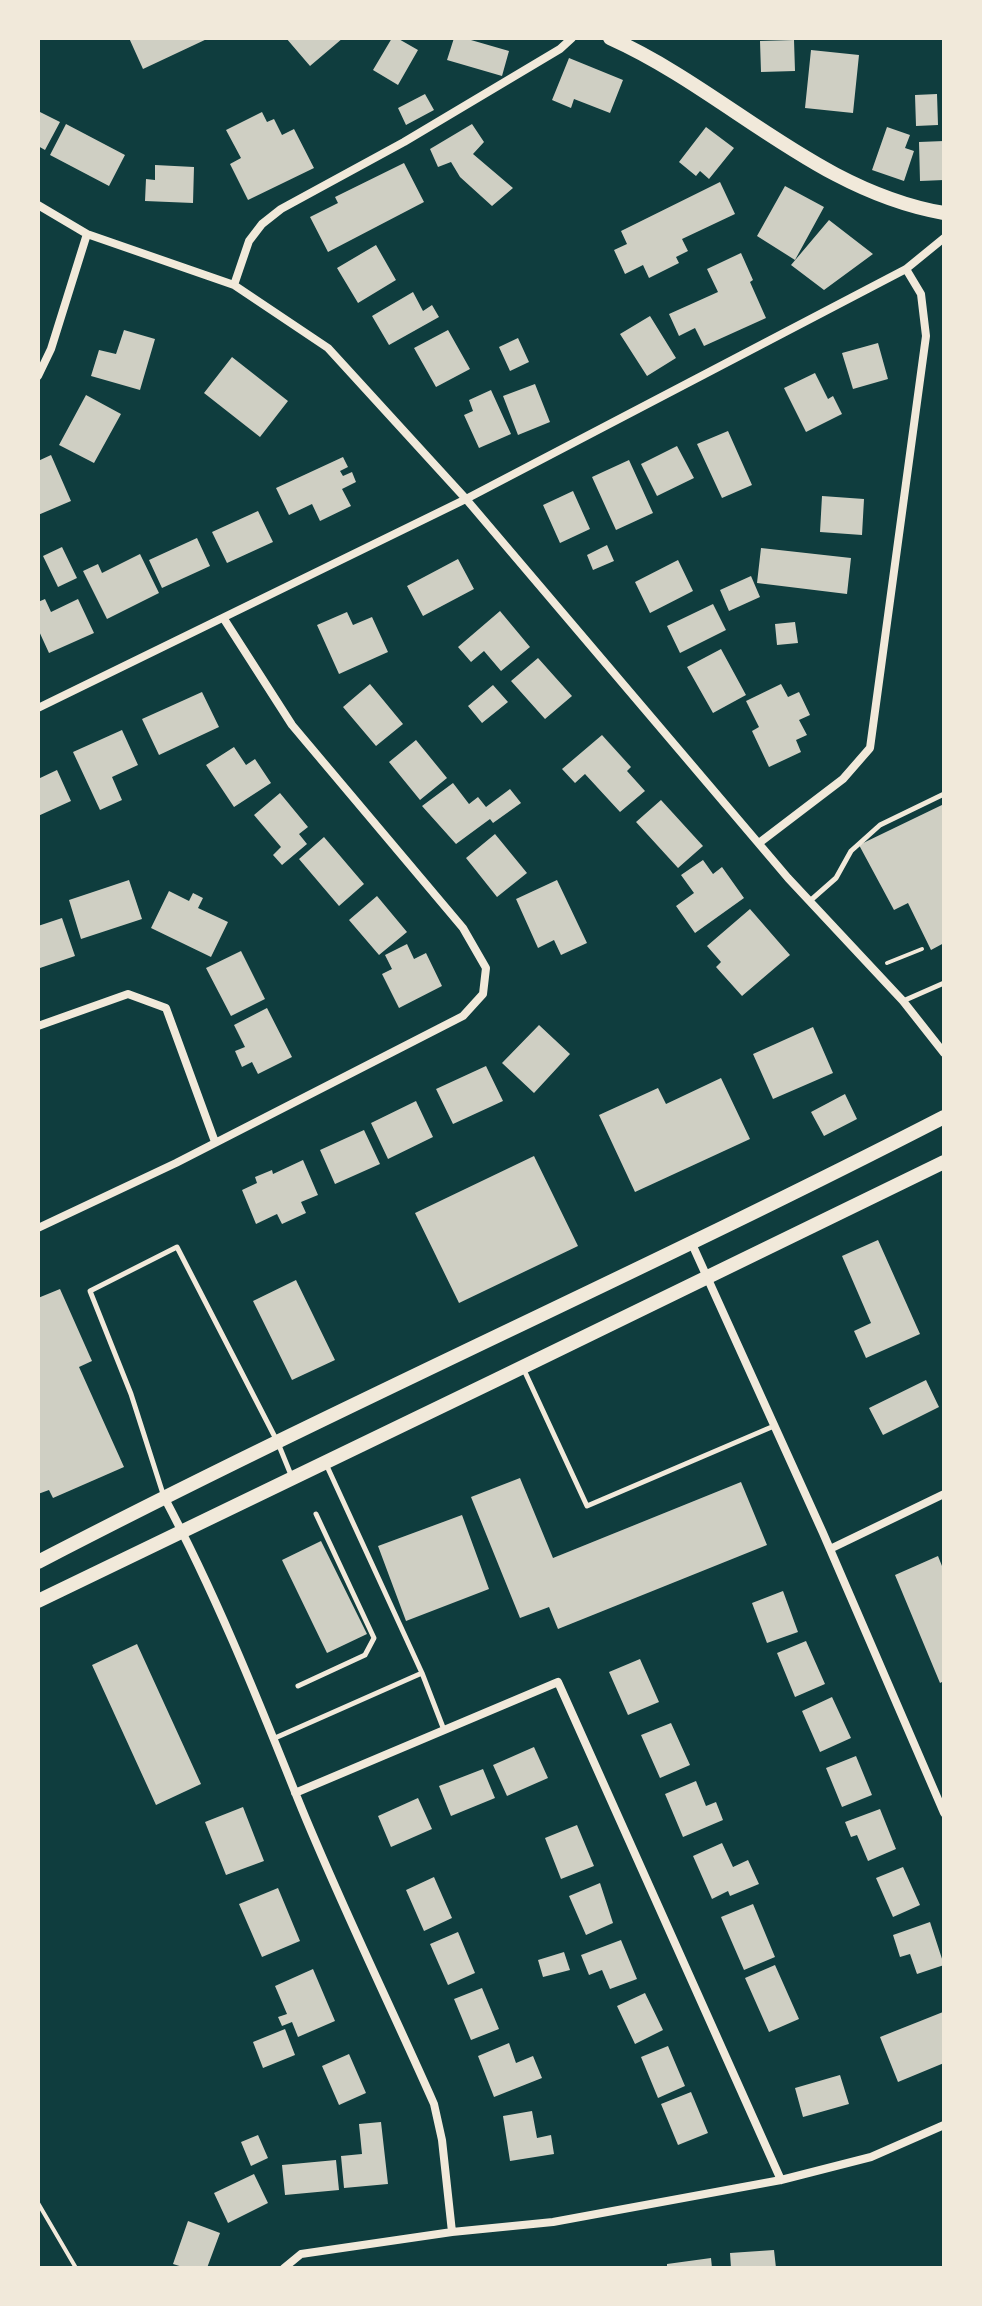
<!DOCTYPE html>
<html>
<head>
<meta charset="utf-8">
<style>
  body { margin:0 }
  #map { position:relative; width:982px; height:2306px; overflow:hidden; background:#0f3d3e; font-family:"Alegreya Sans",sans-serif }
  canvas { display:block }
  .frame { position:absolute; inset:0; border:40px solid #f1e9da; pointer-events:none }
</style>
</head>
<body>
<div id="map">
<canvas width="982" height="2306"></canvas>
<div class="frame"></div>
</div>
<script>
const context = document.querySelector('canvas').getContext('2d');
context.lineJoin = 'round';
function fill(path, color) { context.fillStyle = color; context.fill(path, 'evenodd'); }
function strokePath(path, color, width, dash) { context.strokeStyle = color; context.lineWidth = width; context.lineCap = dash ? 'butt' : 'round'; context.setLineDash(dash || []); context.stroke(path); }
const building = new Path2D(`
  M129 38H209L143 69Z
  M286 38H343L310 66Z
  M392 38H397L418 50 398 85 373 70Z
  M454 38H464L509 51 502 76 447 60Z
  M794 40 795 71 761 72 760 41Z
  M811 50 859 55 853 113 805 108Z
  M569 58 623 80 610 113 574 99 571 108 552 100Z
  M425 94 434 110 406 125 398 108Z
  M937 94 938 125 916 126 915 95Z
  M38 111 60 122 45 150 38 146Z
  M262 112 267 122 274 119 282 135 294 129 314 168 248 200 230 164 241 158 226 130Z
  M66 124 125 155 109 186 50 155Z
  M472 124 484 142 473 154 513 188 492 206 460 177 451 162 438 167 430 149Z
  M706 127 734 148 709 179 700 171 696 176 679 162Z
  M887 127 910 135 905 148 914 151 904 181 872 170Z
  M944 141V180L920 181 919 142Z
  M404 163 424 202 328 252 310 217 338 203 335 197Z
  M155 165 194 167 193 203 145 201 146 179 155 180Z
  M720 182 735 214 682 239 688 251 676 257 679 263 649 278 643 265 625 274 614 250 627 244 621 231Z
  M785 186 824 207 795 260 757 236Z
  M829 220 873 254 824 290 791 265Z
  M376 245 396 280 358 303 337 268Z
  M741 253 753 280 750 282 766 318 704 346 695 328 679 336 669 314 718 292 707 269Z
  M413 292 423 311 432 305 439 317 389 345 372 316Z
  M650 316 676 358 647 376 620 334Z
  M124 330 155 339 140 390 91 376 99 350 116 354Z
  M448 330 470 369 436 387 414 348Z
  M518 338 529 362 510 371 499 347Z
  M878 343 888 379 853 389 842 353Z
  M232 357 288 401 260 437 204 393Z
  M815 373 828 399 833 396 842 414 806 432 784 388Z
  M535 384 550 422 518 435 503 396Z
  M491 390 511 434 479 448 464 415 473 411 469 400Z
  M86 395 121 414 94 463 59 445Z
  M728 431 752 485 722 498 697 444Z
  M677 446 694 478 657 496 641 464Z
  M51 455 71 501 38 515V461Z
  M343 457 348 467 340 471 343 476 352 472 356 482 342 489 351 506 320 521 312 504 289 515 276 488Z
  M629 460 653 513 616 530 592 477Z
  M573 491 590 529 560 543 543 505Z
  M822 496 864 499 862 535 820 532Z
  M258 511 273 542 227 563 212 532Z
  M197 538 210 566 162 588 149 560Z
  M607 545 614 561 593 570 587 555Z
  M62 547 77 578 58 587 43 556Z
  M761 548 851 558 847 594 757 583Z
  M140 554 159 593 107 619 83 571 98 564 102 573Z
  M458 559 474 589 423 616 407 586Z
  M678 560 693 591 650 613 635 582Z
  M751 576 760 597 729 611 720 590Z
  M45 599 51 612 78 599 94 633 49 653 38 629V602Z
  M713 604 726 630 680 653 667 626Z
  M500 611 530 647 501 671 484 651 471 662 458 647Z
  M347 612 353 625 372 617 388 652 339 674 317 625Z
  M795 622 798 643 777 645 775 624Z
  M721 649 746 695 713 713 687 667Z
  M538 658 572 696 545 719 511 681Z
  M370 684 403 724 376 746 343 707Z
  M781 684 788 697 799 692 810 715 799 720 807 735 796 740 801 752 769 767 752 731 759 727 746 701Z
  M493 685 508 702 482 723 468 706Z
  M202 692 219 727 159 755 142 719Z
  M122 730 138 765 112 777 122 800 100 810 73 752Z
  M602 735 631 767 627 771 645 791 620 812 585 774 575 783 562 769Z
  M416 740 447 778 420 800 389 762Z
  M234 747 246 765 255 759 271 783 234 807 206 765Z
  M57 770 71 801 38 816V779Z
  M453 783 469 804 478 797 486 807 510 789 521 803 493 823 490 819 456 844 422 806Z
  M280 793 308 827 299 834 307 844 282 865 273 855 281 847 254 815Z
  M661 800 703 846 678 868 636 822Z
  M944 804V943L931 950 908 903 894 910 859 845Z
  M495 834 527 873 497 897 466 858Z
  M324 837 364 884 339 906 299 859Z
  M703 860 713 874 722 867 744 898 695 933 676 906 694 893 681 875Z
  M129 880 142 919 81 939 69 900Z
  M557 880 587 943 561 955 554 940 538 948 516 899Z
  M169 891 189 901 193 893 203 898 198 908 228 922 211 957 151 928Z
  M377 896 407 932 379 955 349 920Z
  M750 909 790 955 742 996 716 967 721 962 707 946Z
  M62 918 75 956 40 968 38 926Z
  M407 944 414 959 426 953 442 986 399 1008 382 974 392 969 385 955Z
  M241 951 265 999 231 1016 206 968Z
  M267 1008 292 1057 258 1074 252 1062 242 1067 235 1051 245 1047 234 1025Z
  M539 1025 570 1054 534 1093 502 1063Z
  M813 1027 833 1073 773 1099 753 1054Z
  M486 1066 503 1101 453 1124 436 1089Z
  M721 1078 750 1139 635 1192 599 1115 658 1088 666 1104Z
  M845 1094 857 1119 824 1136 811 1112Z
  M416 1101 433 1137 388 1159 371 1123Z
  M364 1130 380 1164 335 1184 320 1150Z
  M534 1156 578 1246 459 1303 415 1213Z
  M303 1160 318 1195 301 1202 306 1213 282 1224 277 1214 256 1224 242 1190 257 1183 255 1177 272 1170 273 1174Z
  M878 1240 920 1334 866 1358 854 1331 871 1323 842 1256Z
  M296 1280 335 1360 292 1380 253 1301Z
  M60 1289 92 1361 79 1367 124 1467 53 1498 49 1490 38 1494V1298Z
  M926 1380 939 1407 883 1435 869 1408Z
  M520 1478 553 1558 741 1482 767 1545 558 1629 549 1607 520 1618 471 1497Z
  M462 1515 489 1589 406 1621 378 1546Z
  M321 1541 367 1634 327 1653 282 1560Z
  M938 1556 944 1571V1681L940 1683 895 1575Z
  M783 1591 798 1632 767 1643 752 1603Z
  M806 1641 825 1684 795 1697 777 1653Z
  M137 1644 201 1784 156 1805 92 1665Z
  M640 1659 659 1702 628 1715 609 1672Z
  M832 1697 851 1738 820 1752 802 1711Z
  M671 1723 690 1765 660 1778 641 1735Z
  M534 1747 548 1778 507 1796 493 1765Z
  M856 1756 872 1795 842 1807 826 1768Z
  M483 1769 495 1798 451 1816 439 1786Z
  M696 1781 706 1806 716 1802 723 1820 683 1837 665 1794Z
  M418 1798 432 1829 391 1847 378 1816Z
  M243 1807 264 1861 226 1875 205 1822Z
  M880 1809 896 1849 868 1861 857 1835 851 1837 845 1822Z
  M577 1825 594 1866 561 1879 545 1838Z
  M722 1843 733 1867 748 1860 759 1884 730 1896 728 1891 712 1899 693 1856Z
  M903 1867 920 1905 893 1917 876 1878Z
  M434 1877 452 1918 424 1931 406 1890Z
  M600 1883 613 1923 586 1935 569 1896Z
  M278 1888 300 1941 262 1957 239 1904Z
  M753 1904 775 1957 744 1970 721 1917Z
  M930 1922 944 1965 917 1974 910 1954 900 1957 893 1935Z
  M458 1932 475 1973 448 1985 430 1944Z
  M621 1940 637 1979 610 1989 602 1970 589 1975 581 1955Z
  M564 1952 570 1970 543 1977 538 1960Z
  M775 1965 799 2019 769 2032 745 1978Z
  M313 1969 335 2021 298 2037 292 2022 282 2026 278 2017 287 2014 275 1986Z
  M482 1988 499 2029 471 2040 454 1999Z
  M645 1993 663 2030 635 2044 617 2006Z
  M943 2012 944 2063 898 2082 880 2037Z
  M285 2029 295 2055 263 2068 253 2042Z
  M509 2043 516 2063 533 2056 542 2078 494 2097 478 2056Z
  M668 2046 685 2086 658 2098 641 2057Z
  M349 2054 366 2093 339 2105 322 2066Z
  M840 2075 849 2104 803 2117 795 2088Z
  M691 2092 708 2133 678 2145 661 2104Z
  M532 2111 537 2138 551 2135 554 2154 510 2161 503 2116Z
  M381 2122 388 2184 344 2188 341 2156 362 2154 359 2124Z
  M258 2135 268 2158 251 2166 241 2142Z
  M336 2160 339 2190 285 2195 282 2165Z
  M254 2174 268 2203 228 2223 214 2193Z
  M188 2221 220 2233 207 2268H186L173 2264Z
  M774 2250 776 2268H731L730 2253Z
  M711 2258 712 2268H667V2264Z`);
const path = new Path2D(`
  M887 963 922 949
  M38 2203 76 2268`);
const service = new Path2D(`
  M811 900 836 878 851 851 880 825 944 794
  M903 1001 944 983
  M524 1370 587 1506 774 1426
  M326 1464 422 1673 444 1730
  M164 1497 131 1394 90 1291 177 1247 278 1443 291 1475
  M298 1686 365 1655 374 1638 316 1514
  M275 1738 422 1673`);
const minor = new Path2D(`
  M38 205 87 234 234 285 328 348 466 499 788 878 903 1001 944 1053
  M234 285 249 241 262 224 281 209 404 142 560 49 572 38
  M38 376 51 349 87 234
  M38 708 466 499 906 269 944 238
  M759 843 843 779 870 748 926 336 921 294 906 269
  M38 1026 128 994 166 1008 215 1142
  M38 1228 176 1163 463 1016 483 994 486 968 463 928 292 725 224 619
  M692 1244 823 1533 944 1813
  M164 1497C214 1591 255 1692 295 1792 337 1897 388 2000 434 2104L442 2140 452 2232
  M830 1549 944 1494
  M295 1793 558 1682 781 2180
  M284 2268 301 2254 452 2232 553 2222 781 2180 871 2157 944 2125`);
const secondary = new Path2D(`
  M610 38C726 90 816 191 944 213
  M38 1562C336 1407 645 1271 944 1117
  M38 1601C341 1456 642 1309 944 1162`);
fill(building, '#cfcfc3');
strokePath(path, '#f1e9da', 4);
strokePath(service, '#f1e9da', 5);
strokePath(minor, '#f1e9da', 8);
strokePath(secondary, '#f1e9da', 14);
</script>
</body>
</html>
